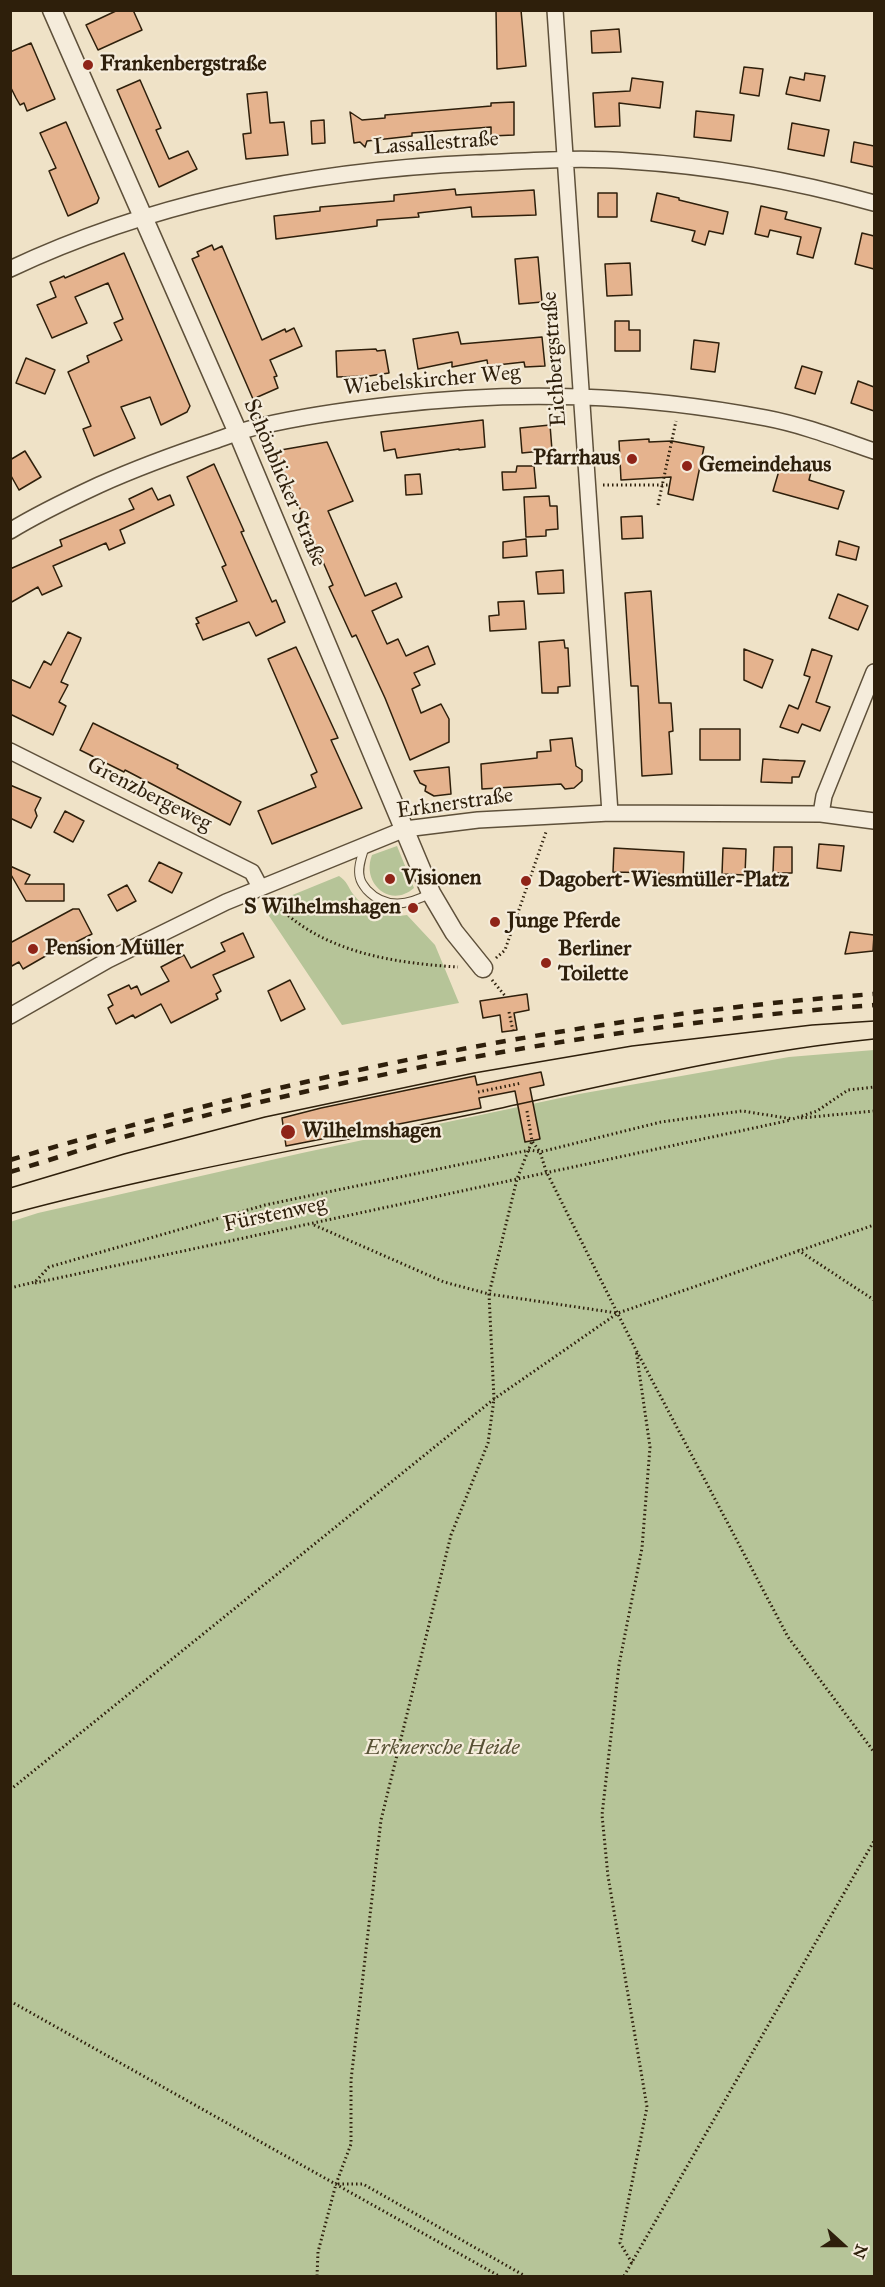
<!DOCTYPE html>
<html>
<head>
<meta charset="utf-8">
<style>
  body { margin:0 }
  #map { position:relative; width:885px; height:2287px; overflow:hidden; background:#efe2c7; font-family:"IM FELL Great Primer",serif }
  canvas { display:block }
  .frame { position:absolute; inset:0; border:12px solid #2e1f0b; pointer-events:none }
  .north { position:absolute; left:813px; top:2215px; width:60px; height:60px; -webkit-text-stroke:4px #f5ecdb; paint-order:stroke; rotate:111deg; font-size:16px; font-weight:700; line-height:24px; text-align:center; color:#2e1f0b }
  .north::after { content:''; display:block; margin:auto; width:21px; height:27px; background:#2e1f0b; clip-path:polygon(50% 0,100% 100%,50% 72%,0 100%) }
</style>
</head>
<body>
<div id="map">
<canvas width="885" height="2287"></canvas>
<div class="frame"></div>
<div class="north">N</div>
</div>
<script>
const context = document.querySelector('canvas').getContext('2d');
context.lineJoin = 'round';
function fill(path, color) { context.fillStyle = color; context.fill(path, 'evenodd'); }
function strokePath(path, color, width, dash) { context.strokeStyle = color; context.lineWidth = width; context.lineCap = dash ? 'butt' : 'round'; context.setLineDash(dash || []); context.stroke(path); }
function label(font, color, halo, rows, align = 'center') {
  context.font = font + ' "IM FELL Great Primer",serif'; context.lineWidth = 4.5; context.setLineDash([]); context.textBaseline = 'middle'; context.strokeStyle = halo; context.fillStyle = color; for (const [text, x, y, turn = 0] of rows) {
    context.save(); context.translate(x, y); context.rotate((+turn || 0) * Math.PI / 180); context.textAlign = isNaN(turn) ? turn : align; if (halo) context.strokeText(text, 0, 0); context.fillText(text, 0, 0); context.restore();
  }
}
const green = new Path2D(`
  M397 846 414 888C390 909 361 883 372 855Z
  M339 876C347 881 348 887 353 894 367 912 385 919 407 915L435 945 459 1003 342 1025 263 907Z
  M874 1050V2276H11L10 1222 38 1213 302 1153 579 1094 789 1057Z`);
const building = new Path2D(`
  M118 10H133L142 30 98 50 86 25Z
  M496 10H521L526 66 497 69Z
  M619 29 621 52 592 53 591 31Z
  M31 43 55 99 27 111 24 103 20 105 16 98 10 86V52Z
  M744 67 763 69 759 96 740 93Z
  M805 73 825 76 820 101 786 94 790 77 804 80Z
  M632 78 663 82 660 108 619 103 620 126 595 127 593 93 630 91Z
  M140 80 161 128 156 130 169 159 188 151 197 169 159 187 117 90Z
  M267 92 270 123 284 122 288 155 246 159 243 134 251 133 247 94Z
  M514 102V135L491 136V127L412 133V136L367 141 365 147 360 142 354 143 350 112 362 120 385 118V115L491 106V103Z
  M696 111 734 115 731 141 694 137Z
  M324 120 325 143 312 144 311 121Z
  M66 122 99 198 97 203 68 216 49 171 56 168 40 133Z
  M792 123 829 130 824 156 788 149Z
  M854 142 874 146V167L851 162Z
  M455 189 456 195 534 190 536 215 472 217 471 207 418 213 419 217 377 220V226L276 239 274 216 320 211V207L394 201V195Z
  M598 193H617V217H598Z
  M657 193 679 198V200L728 212 723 234 709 231 705 245 692 241 695 231 651 221Z
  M761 206 787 212 785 219 821 228 813 258 797 254 801 237 770 230 768 237 755 234Z
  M862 233 874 236V269L855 264Z
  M212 245 214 250 222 246 262 340 285 329 286 332 294 328 302 346 270 360 277 376 274 377 278 388 253 399 192 259 199 256 197 252Z
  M124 253 190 406 187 412 161 425 150 397 121 407 135 438 94 456 83 429 91 426 68 372 89 362 87 356 122 340 114 323 123 319 108 283 75 297 87 323 52 338 37 305 56 297 50 282 64 276 65 278Z
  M538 257 542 302 519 304 515 259Z
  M630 263 632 295 607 296 605 264Z
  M615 321H629V330H640V351H615Z
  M458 332 461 344 542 337 545 366 525 367 524 362 488 366 487 360 452 367V362L418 369 413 339Z
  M694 340 719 343 715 372 691 369Z
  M376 349 377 351 385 350 389 373 369 376 337 377 336 351Z
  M26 358 55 370 45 394 16 383Z
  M802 366 822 372 815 394 795 388Z
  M858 381 874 387V411L851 403Z
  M483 420 485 447 459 450V449L397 458 395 449 384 451 381 432Z
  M550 425 552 450 522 453 520 428Z
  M649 439V442L672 441 704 447 693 500 668 494 671 477 621 480 619 441Z
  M327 442 353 501 328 511 365 596 396 583 402 597 372 611 387 644 398 639 406 656 428 646 435 664 414 673 420 685 412 689 421 713 441 704 449 719V742L410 760 385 698 356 635 352 637 329 587 333 585 275 451Z
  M25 451 41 477 19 490 10 474V460Z
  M214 464 244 531 241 532 272 602 276 600 285 622 256 636 249 622 203 640 196 624 199 623 196 618 237 601 222 567 226 565 187 477Z
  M781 464 811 472 809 480 844 491 838 509 773 491Z
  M517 466H534L536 488 503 490 502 472H516Z
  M420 474 422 494 406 495 405 475Z
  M152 488 158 500 170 495 174 505 120 530 125 543 109 550 106 543 53 566 62 586 42 595 38 587 10 603V569L62 546 60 540 134 509 129 499Z
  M549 496 550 506H557L558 529 546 530V536L526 537 524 497Z
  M642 516 643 538 622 539 621 517Z
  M526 539 527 556 503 558V542Z
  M839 541 859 547 856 560 836 555Z
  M563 570 564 593 538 594 536 572Z
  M651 591 659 703H671L673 731 669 732 672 774 642 776 638 686H631L625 593Z
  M838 594 868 606 858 630 829 618Z
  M524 601 526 629 490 631 489 616 499 615 498 602Z
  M68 632 81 638 80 641 61 682 68 685 59 702 66 706 53 735 10 714V679L30 688 44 661 51 665Z
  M564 640 565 648H568L570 686 558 687V693H542L539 642Z
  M296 647 338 738 331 740 362 808 272 844 258 811 316 787 311 775 317 772 268 659Z
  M744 649 773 660 762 688 744 680Z
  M812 649 832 656 816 702 830 707 820 731 802 724 798 733 780 727 789 705 798 709 810 677 804 675Z
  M93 723 178 765 177 768 241 802 230 825 125 770 124 772 80 750Z
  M700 729H740V760H700Z
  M572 738 576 766 582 770V781L574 788 565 789 561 784 482 789 481 764 537 758V752L551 751 550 740Z
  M763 759 779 760 805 761 799 777H792V783L761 782Z
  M449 767 451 794 434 796 425 791 426 786 420 783 414 771Z
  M10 785 41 798 35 810 37 816 31 828 10 818Z
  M65 811 84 821 73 842 54 832Z
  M819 844 844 846 841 871 817 868Z
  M774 847H792V873H773Z
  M614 848 684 852 683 879 659 878V873L613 872Z
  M723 848 746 849 745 875 722 874Z
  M159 862 182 873 172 893 149 881Z
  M10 866 30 875 25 884H64V901H26L10 873Z
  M127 885 136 901 117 911 108 895Z
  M73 909H79L92 934 64 948 63 946 23 969 19 962 10 967V943Z
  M850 932 874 935 873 951 845 954Z
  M243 933 254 957 213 975 221 991 216 994 218 999 171 1023 161 1004 135 1018 133 1015 116 1024 108 1008 113 1005 108 995 129 985 131 989 137 986 141 995 169 981 161 967 184 955 191 968 225 951 221 943Z
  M290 980 305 1009 281 1021 268 991Z
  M527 994 529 1010 514 1013 517 1030 502 1032 500 1015 483 1018 480 1001Z
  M541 1072 544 1085 530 1088 540 1139 525 1142 515 1091 479 1098 481 1108 286 1146 282 1118 321 1108 475 1076 477 1085Z`);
const path = new Path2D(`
  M603 485H670
  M658 505 676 421
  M272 900C319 952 392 963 458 967
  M496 958 505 950 546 832
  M492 980 506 997
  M509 1012 513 1031
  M478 1092 522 1083
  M527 1111 532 1141 540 1152 546 1171 636 1350 788 1637 874 1752
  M801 1118 874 1111
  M314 1225 444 1282 489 1294 617 1313
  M798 1250 874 1300
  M35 1283 791 1120
  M10 1288 35 1282 49 1267 265 1205 530 1150 540 1152 661 1122 742 1111 793 1119 817 1111 848 1090 874 1087
  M10 1790 494 1399 618 1313 874 1225
  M10 2001 499 2276
  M338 2184H363L525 2276
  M632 2263 620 2243 647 2107 608 1876 602 1815 619 1665 642 1548 650 1447 636 1350
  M317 2276 318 2252 336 2184 351 2144V2080L381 1820 451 1535 488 1443 494 1399 489 1294 517 1179 532 1141
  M624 2276 874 1841`);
const service = new Path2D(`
  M365 846C362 856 357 868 360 878 361 883 364 886 367 890 386 910 409 905 431 893`);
const minor = new Path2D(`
  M555 10 610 813
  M10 269C156 200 316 170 476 163 527 161 578 157 629 161 712 166 795 181 874 203
  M10 531C39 513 69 499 99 485 137 468 175 454 214 441 229 436 245 429 261 426 304 416 347 410 391 405 519 390 639 394 766 418 803 425 839 439 874 451
  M10 751 252 872 260 887
  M821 814 824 796 874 672
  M10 1016 108 960 226 902 405 829 478 820 610 813 821 814 874 821`);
const tertiary = new Path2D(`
  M52 10 238 433 431 893 454 932 483 968`);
const tram = new Path2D(`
  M10 1188 124 1154 265 1117 474 1073 632 1046 812 1025 874 1021
  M10 1214C166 1172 326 1145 483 1112 613 1084 743 1052 874 1039`);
const rail = new Path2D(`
  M10 1160C292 1076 581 1016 874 994
  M10 1172C51 1160 91 1146 131 1135 374 1069 624 1024 874 1005`);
const markers = [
  [88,65,6,"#8f2418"],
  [632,459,6,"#8f2418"],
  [687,466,6,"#8f2418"],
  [390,879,6,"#8f2418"],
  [526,881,6,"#8f2418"],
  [413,908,6,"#8f2418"],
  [495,922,6,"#8f2418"],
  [33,949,6,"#8f2418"],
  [546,963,6,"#8f2418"],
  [288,1132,8,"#8f2418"]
];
const poiNames = [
  ["Frankenbergstraße",100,65],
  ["Pfarrhaus",620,459,"right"],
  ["Gemeindehaus",699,466],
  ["Visionen",402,879],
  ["Dagobert-Wiesmüller-Platz",538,881],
  ["S Wilhelmshagen",401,908,"right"],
  ["Junge Pferde",507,922],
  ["Pension Müller",45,949],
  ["Berliner",558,950],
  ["Toilette",558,975],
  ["Wilhelmshagen",302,1132]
];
const streetNames = [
  ["Lassallestraße",436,144,-4],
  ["Eichbergstraße",555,359,-94],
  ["Wiebelskircher Weg",432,381,-5],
  ["Schönblicker Straße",284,483,67],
  ["Grenzbergeweg",149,795,27],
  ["Erknerstraße",455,804,-8],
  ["Fürstenweg",275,1215,-12]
];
const parkNames = [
  ["Erknersche Heide",442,1749]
];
fill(green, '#b6c498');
fill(building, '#e5b38e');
strokePath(building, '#2e1f0b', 1.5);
strokePath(service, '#5e503a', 10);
strokePath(minor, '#5e503a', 18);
strokePath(tertiary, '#5e503a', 21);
strokePath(path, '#2e1f0b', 3, [1.5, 3]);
strokePath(service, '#f5ecdb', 8);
strokePath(minor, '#f5ecdb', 15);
strokePath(tertiary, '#f5ecdb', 18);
strokePath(tram, '#2e1f0b', 1.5);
strokePath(rail, '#2e1f0b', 4.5, [10, 10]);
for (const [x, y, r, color] of markers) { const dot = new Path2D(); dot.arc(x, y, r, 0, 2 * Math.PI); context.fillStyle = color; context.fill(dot); strokePath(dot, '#f5ecdb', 2); }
label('bold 22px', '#2e1f0b', '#f5ecdb', poiNames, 'left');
label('22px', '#2e1f0b', '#f5ecdb', streetNames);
label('italic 22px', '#575135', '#f5ecdb', parkNames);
</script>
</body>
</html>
